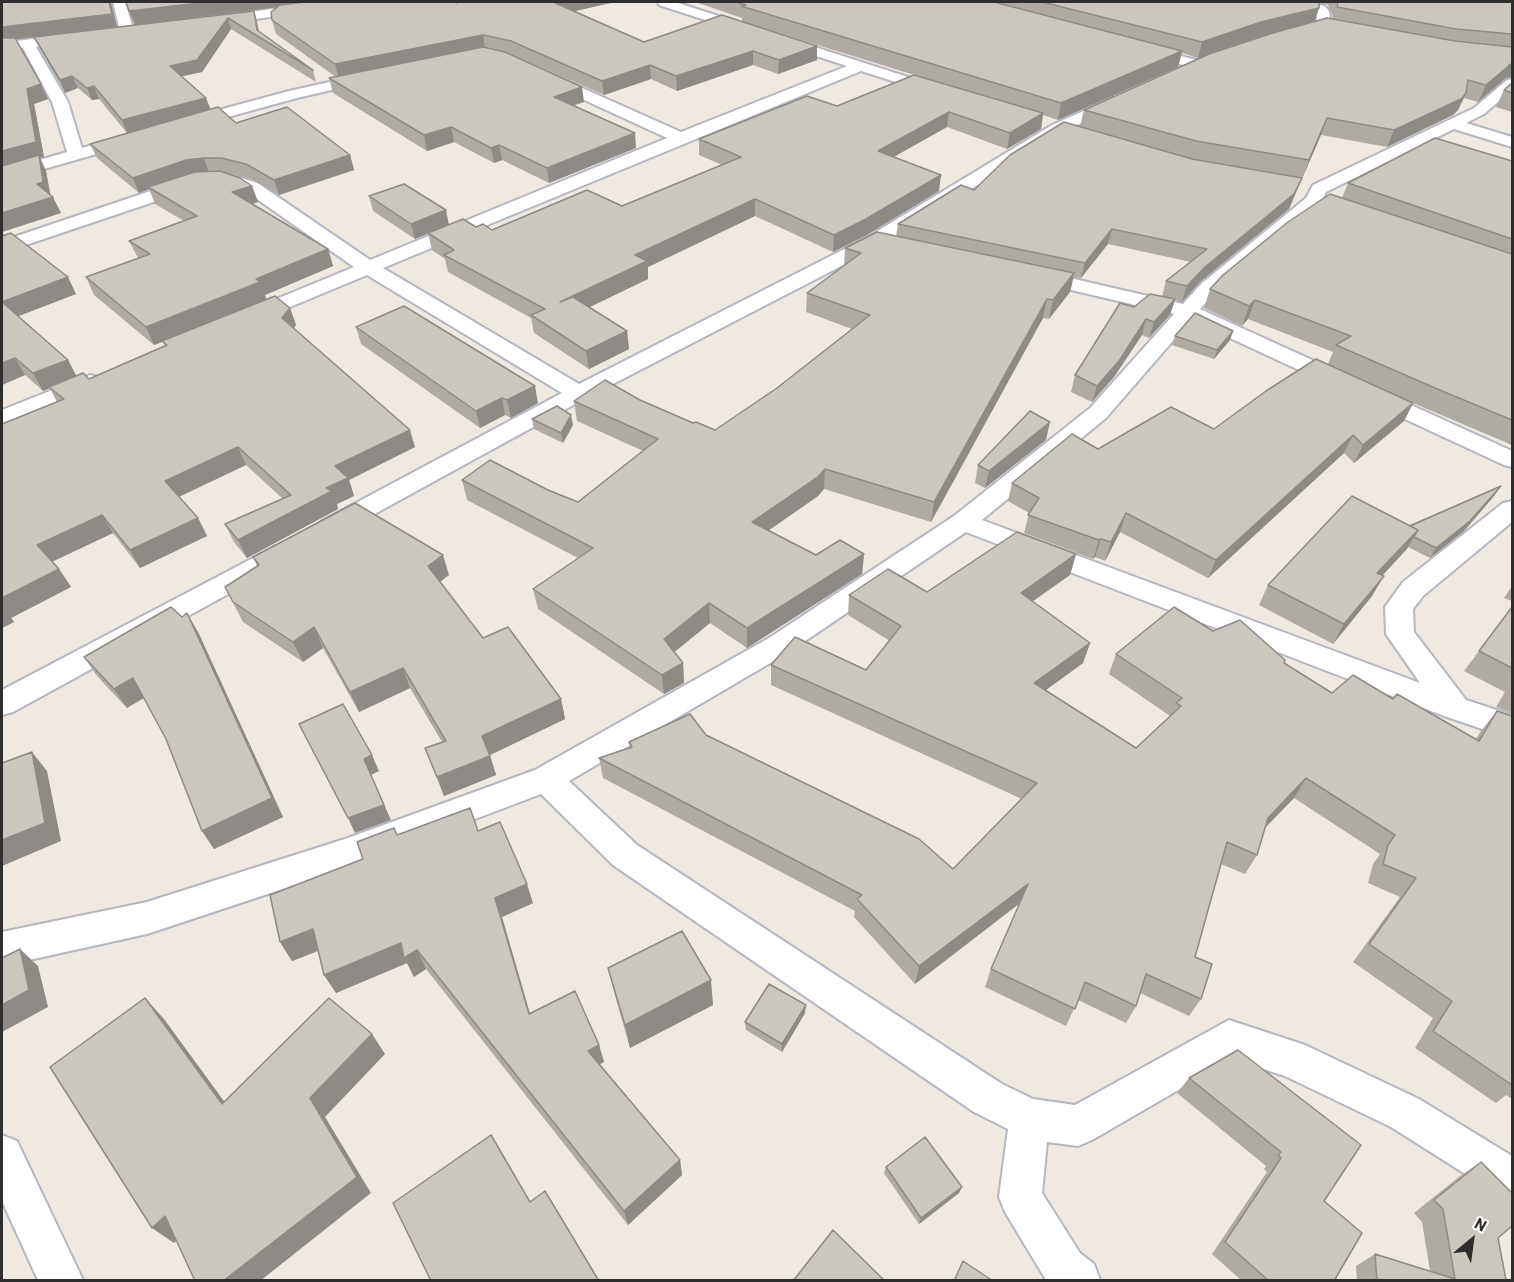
<!DOCTYPE html>
<html>
<head>
<meta charset="utf-8">
<style>
  body { margin:0 }
  #map { position:relative; width:1514px; height:1282px; overflow:hidden; background:#efe9e1; font-family:Barlow,sans-serif }
  canvas { display:block }
  .frame { position:absolute; inset:0; border:3px solid #2e2e2e; pointer-events:none }
  .north { position:absolute; left:1442px; top:1210px; width:60px; height:60px; -webkit-text-stroke:4px #fff; paint-order:stroke; rotate:29deg; font-size:16px; font-weight:700; line-height:24px; text-align:center; color:#2e2e2e }
  .north::after { content:''; display:block; margin:auto; width:21px; height:27px; background:#2e2e2e; clip-path:polygon(50% 0,100% 100%,50% 72%,0 100%) }
</style>
</head>
<body>
<div id="map">
<canvas width="1514" height="1282"></canvas>
<div class="frame"></div>
<div class="north">N</div>
</div>
<script>
const context = document.querySelector('canvas').getContext('2d');
context.lineJoin = 'round';
function strokePath(path, color, width, dash) { context.strokeStyle = color; context.lineWidth = width; context.lineCap = dash ? 'butt' : 'round'; context.setLineDash(dash || []); context.stroke(path); }
function fill(path, color) { context.fillStyle = color; context.fill(path, 'evenodd'); }
const minor = new Path2D(`
  M113 2H125L134 31 132 34H122L120 31Z
  M329 2H361L355 6 217 24 210 20 217 16Z
  M658 2H675L942 88 944 91 937 95 861 71 383 268 579 384 866 238 1052 125 1113 98H1123L1126 101 1123 104 1064 131 880 246 586 398 340 533 331 535 322 533 318 527 322 521 562 393 367 275 254 322 247 324 240 322 237 318 240 314 354 267 247 192 226 185 201 186 2 253V241L192 177C215 172 237 175 259 184L370 260 667 138 543 81 541 78 543 75H553L681 132 847 66 659 5Z
  M1321 5C1330 7 1331 16 1329 24L1358 30 1360 33 1358 36 1353 37 1317 30 1315 27 1317 17 1315 9Z
  M76 33 83 37 81 40 36 47 68 102 82 148 129 135 137 140 135 143 2 181V171L67 152 52 102 23 48 2 51V43Z
  M1143 46 1204 62 1206 65 1199 69 1138 53 1136 50 1138 47Z
  M370 73 375 74 377 77 375 80 297 98 188 128 180 123 182 120 289 91Z
  M1512 79V90L1484 114 1466 123 1512 137V147L1454 129 1326 192 1320 205 1215 292 1200 309 1512 451V467L1504 465 1191 320 1106 418 982 520 1420 683 1386 634 1385 607 1403 582 1503 503 1512 501V522L1423 596 1413 609 1414 632 1466 700 1512 715V739L1444 716 966 532 789 652 569 781 637 845 1002 1084 1033 1099 1075 1105 1229 1020 1305 1045 1419 1099 1512 1156V1200L1497 1194 1391 1127 1285 1076 1232 1059 1092 1140 1078 1146 1047 1142 1042 1193 1080 1253 1094 1264 1100 1280H1046L1005 1212 999 1197 1008 1129 974 1112 613 865 541 794 346 868 147 934 2 966V932L147 902 345 839 535 770 769 638 954 516 1090 408 1174 314 1028 280 1025 276 1028 272 1035 270 1183 304 1201 284 1306 198 1313 185 1474 108 1507 80Z
  M90 375 98 377 101 382 98 387 2 425V410Z
  M283 544 292 547 296 553 292 559 13 712 2 715V690L274 547Z
  M2 1135 17 1141 83 1280H38L2 1201Z`);
const wall = new Path2D(`
  M2 2H112L111 3 117 27 254 11 259 32 313 70 316 82 231 29 202 72 182 76 210 109 236 123 350 155 354 170 279 195 251 179 226 173 252 186 258 202 252 204 328 249 333 266 265 295 266 299 290 308 296 325 294 329 415 447 349 480 354 496 337 504 338 509 247 558 234 542 225 524 283 499 246 465 179 497 198 518 207 536 140 568 113 533 52 562 59 569 71 587 11 618 14 622 2 628 57 402 50 388 43 391 25 375 2 385ZM34 37 40 49 65 93 78 88 92 100 99 99 127 133 90 144 97 158 139 193 149 189 155 204 184 221 129 241 138 258 86 277 94 295 154 345 163 342 165 346 89 379 76 376 68 360 18 316 76 294 4 235 2 232 61 213 50 195 46 171 40 158 44 157 34 104 48 99 41 84 16 40Z
  M126 2H615L573 11 644 42 742 21V18L695 2H1512V78V77L1506 78 1478 102 1464 98 1458 110 1453 115 1387 147 1321 135 1289 209 1200 282 1182 302 1175 300 1170 315 1149 338 1142 335 1114 377 1092 402 1071 392 1075 375 1134 307 1162 297 1166 281 1191 262 1108 244 1081 278 1074 277 1070 292 1049 319 1043 318 931 522 824 489 818 496 769 530 816 555 864 554 862 574 747 648 710 623 674 652 683 663 684 683 664 694 538 609 533 589 578 558 467 500 462 480 548 490 578 502 643 451 577 421 574 401 640 400 693 423 715 430 777 388 852 329 806 312 807 293 844 266 845 248 896 236 898 224 974 190 1080 126 1084 110 1259 37 1198 58 1182 53 1178 67 1058 120 1043 115 1041 129 1007 149 947 127 894 157 939 191 865 236 833 252 755 216 648 267V279L589 307 627 331 629 349 589 369 534 333 531 318 448 272 445 259 432 250 428 233 415 239 373 211 369 196 449 225 492 230 622 206 722 165 699 155V139L940 83 753 25 817 46V60L778 74 753 65 677 91 651 79 604 95 510 54 584 102 574 105 636 148 549 183 502 160 494 163 454 142 427 151 333 93 329 78 336 77 276 34 272 20 278 7 135 25ZM1319 3 1328 5 1333 16 1332 19 1314 21 1319 8Z
  M1512 83V112L1496 107 1504 90Z
  M1512 161V445L1413 403 1404 421 1354 463 1344 453 1208 578 1120 532 1105 561 1095 557 1093 559 1024 533 1029 513 1008 501 1012 483 1098 449 1214 429 1328 364 1333 352 1248 319 1242 326 1204 308 1210 289 1342 198 1348 183Z
  M356 327 538 403 511 418 505 415 480 428 361 344Z
  M1233 331 1230 340 1214 359 1172 345 1175 336Z
  M532 419 573 425 563 443 534 429Z
  M1046 440 985 488 975 483 978 465Z
  M1501 486 1494 496 1464 531 1430 558 1408 547 1382 576 1372 596 1333 644 1259 605 1268 585Z
  M1076 554 1070 575 1033 601 1090 643 1083 663 1046 690 1136 748 1170 716 1109 674 1116 654 1213 631 1284 663 1332 693 1393 699 1476 739 1481 731 1497 711 1512 716V1099L1506 1095 1496 1103 1415 1048 1433 1018 1353 962 1400 897 1368 883 1373 864 1380 854 1294 798 1265 828 1257 855 1245 874 1221 864 1195 957 1201 999 1189 1016 1140 993 1136 1006 1126 1023 1078 1000 1066 1026 985 987 991 969 1019 904 915 984 854 917 855 911 603 778 599 758 630 747 629 742 706 735 953 869 1022 799 771 685V665L866 670 890 641 848 615 849 595 927 592Z
  M253 557 449 575 440 582 483 638 561 699 565 719 490 755 496 775 444 796 425 748 442 742 410 688 359 712 323 648 303 662 243 622 225 587 257 566Z
  M1512 586V601L1504 598Z
  M1512 607V713L1496 707 1505 692 1464 671Z
  M198 632 283 817 214 849 202 831 166 739 144 698 127 708 97 676 84 657Z
  M478 831 533 903 502 917 530 1013 599 1045 604 1062 600 1064 680 1160 682 1175 628 1225 426 969 414 977 407 963 336 993 324 975 318 951 292 961 280 942 363 859 397 835Z
  M608 968 713 1005 630 1048 614 992Z
  M805 1013 782 1052 746 1030 745 1022Z
  M1238 1050 1324 1201 1334 1281H1242L1212 1254 1267 1172 1264 1169 1266 1166 1177 1093 1189 1078Z
  M1481 1162 1506 1280 1507 1281H1357L1356 1266 1375 1254 1430 1271 1422 1222 1414 1213 1460 1176Z
  M886 1167 962 1187 959 1193 919 1224 884 1173Z`);
const shadedWall = new Path2D(`
  M109 2H112L111 3 117 27 2 41V27Z
  M209 2H318L135 25 129 11Z
  M553 2H615L554 16Z
  M1319 8 1314 23 1256 38 1198 58 1202 42 1261 22Z
  M254 11 257 22 260 38 257 30Z
  M228 18 231 29 202 72 174 78 170 66Z
  M483 35 485 49 339 79 335 64Z
  M817 46V60L778 74 779 60Z
  M753 51V65L677 91 676 76Z
  M1182 51 1178 67 1058 120 1061 103Z
  M1512 63V77L1506 78 1478 102 1486 85Z
  M650 65 651 79 604 95 602 81Z
  M72 76 78 88 65 93 60 80Z
  M41 84 48 99 34 104 44 157 40 158 46 171 51 198 53 197 61 213 2 232 5 238 2 239V151L27 89Z
  M94 86 99 99 92 100 87 88Z
  M582 87 584 102 556 111 554 97Z
  M1466 93 1458 110 1453 115 1387 147 1394 130Z
  M206 98 211 110 127 133 122 120Z
  M949 112 947 127 877 166 878 151Z
  M1043 113 1041 129 1007 149 1010 133Z
  M1327 118 1321 135 1302 178 1309 160Z
  M451 127 454 142 427 151 424 135Z
  M635 133 636 148 549 183 547 168Z
  M499 145 502 160 494 163 491 148Z
  M350 155 354 170 279 195 274 180Z
  M204 158 209 172 148 187 149 189 139 193 133 178 186 160Z
  M941 175 939 191 865 236 833 252 834 235Z
  M1302 178 1289 209 1200 282 1182 302 1187 286 1205 267Z
  M252 186 258 202 238 209 232 192Z
  M755 199V216L648 267V279L563 320 560 302 635 255Z
  M446 210 449 225 415 239 411 224Z
  M1112 229 1108 244 1081 278 1085 263Z
  M328 249 333 266 265 295 266 299 154 345 146 327 256 279Z
  M1074 273 1070 292 1049 319 1053 300Z
  M68 277 76 294 11 319 2 302Z
  M1047 299 1043 318 931 522 934 502Z
  M1175 299 1170 315 1149 338 1154 322Z
  M1255 300 1248 319 1242 326 1249 306Z
  M290 308 296 325 288 336 282 318Z
  M1146 319 1142 335 1114 377 1092 402 1097 386Z
  M627 331 629 349 589 369 586 351Z
  M1233 331 1230 340 1214 359 1217 350Z
  M15 358 25 375 2 385V363Z
  M68 360 77 377 43 391 33 373Z
  M535 386 538 403 511 418 507 400Z
  M502 398 505 415 480 428 476 411Z
  M1413 403 1404 421 1354 463 1363 445Z
  M571 415 573 425 563 443 561 433Z
  M1050 422 1046 440 985 488 989 471Z
  M410 430 415 447 349 480 354 496 337 504 338 509 247 558 238 540 326 488 335 466Z
  M1353 435 1344 453 1208 578 1216 560Z
  M238 447 246 465 174 499 165 481Z
  M825 469 824 489 818 496 752 542V522Z
  M1501 486 1494 496 1464 531 1430 558 1436 548Z
  M1126 513 1120 532 1105 561 1111 542Z
  M102 515 113 533 49 563 37 545Z
  M198 518 207 536 140 568 130 550Z
  M1418 530 1407 549 1366 593 1377 573Z
  M1101 539 1095 557 1093 559 1099 540Z
  M864 554 862 574 747 648V628Z
  M1076 554 1070 575 1016 613 1021 593Z
  M443 555 449 575 434 586 428 566Z
  M59 569 71 587 11 618 14 622 2 628V598Z
  M1384 576 1372 596 1333 644 1344 624Z
  M709 603 710 623 666 659 664 639Z
  M187 613 198 632 283 817 214 849 202 831Z
  M314 627 323 648 303 662 293 642Z
  M1090 643 1083 663 1028 703 1034 683Z
  M683 663 684 683 664 694 662 675Z
  M403 668 410 688 359 712 350 692Z
  M133 678 145 697 127 708 114 689Z
  M561 699 565 719 488 756 482 736Z
  M32 752 47 771 61 841 2 866V840Z
  M372 755 379 771 371 775 391 820 355 833 348 818 364 759Z
  M490 756 496 775 444 796 437 777Z
  M1306 778 1294 798 1256 837 1268 818Z
  M527 884 533 903 502 917 535 1032 529 1014 495 898Z
  M1028 884 1021 902 915 984 919 966Z
  M313 929 325 948 292 961 280 942Z
  M401 943 417 950 426 969 414 977 407 963 336 993 324 975Z
  M20 949 38 966 48 1007 2 1032V1005Z
  M711 980 713 1005 630 1048 625 1025Z
  M145 998 164 1019 240 1123 222 1104Z
  M806 1005 805 1013 782 1052V1044Z
  M372 1034 385 1054 325 1117 371 1193 260 1281H223L310 1098Z
  M599 1045 604 1062 593 1068 588 1051Z
  M680 1160 682 1175 628 1225 624 1211Z
  M962 1187 959 1193 919 1224 921 1218Z
  M165 1216 187 1232 174 1243 152 1228Z`);
const building = new Path2D(`
  M2 2H109L112 14 2 27Z
  M126 2H209L129 11Z
  M305 2H456V3L458 2H557H553L644 42 722 15 817 46 779 60 753 51 676 76 650 65 602 81 511 41 483 35 335 64 272 20 271 12 280 5Z
  M736 2H994L1182 51 1061 103 741 6 746 5Z
  M1042 2H1319V8L1261 22 1202 42Z
  M1338 2H1512V34L1456 29 1337 7Z
  M254 11 257 30 313 70 228 18 197 60 170 66 206 98 122 120 94 86 87 88 72 76 60 80 34 37Z
  M1327 18 1455 41 1512 47V63L1486 85 1468 80 1466 93 1461 99 1394 130 1327 118 1309 160 1196 141 1084 110 1209 54 1273 33Z
  M2 38H15L41 84 27 89 36 142 2 151Z
  M483 47 505 52 582 87 554 97 635 133 547 168 499 145 491 148 451 127 424 135 329 78Z
  M914 75 1043 113 1010 133 949 112 878 151 941 175 866 219 834 235 755 199 635 255 647 261 560 302 573 297 627 331 586 351 531 315 545 309 444 255 454 250 428 233 463 219 476 227 483 224 492 230 587 190 622 206 741 157 699 139 807 96 837 106Z
  M1512 83V93L1504 90Z
  M218 107 236 123 287 107 350 155 274 180 246 164 221 158H204L186 160 133 178 90 144Z
  M1064 122 1192 159 1302 178 1294 194 1205 267 1187 286 1166 281 1207 249 1112 229 1085 263 898 224 961 185 974 190 1010 155Z
  M1435 138 1512 161V239L1348 183Z
  M39 155 43 182 37 184 53 197 2 213V166Z
  M220 171 240 178 252 186 232 192 328 249 256 279 260 282 146 327 86 277 150 254 129 241 197 216 148 187 195 172Z
  M404 184 446 210 411 224 369 196Z
  M1330 194 1512 254V420L1442 391 1336 345 1351 336 1255 300 1249 306 1210 289 1223 275 1288 222Z
  M877 232 1074 273 1053 300 1047 299 934 502 825 469 819 476 752 522 816 555 840 540 864 554 747 628 709 603 664 639 683 663 662 675 533 589 593 548 462 480 490 460 548 490 578 502 658 439 574 401 605 380 640 400 693 423 696 422 715 430 777 388 870 315 807 293 861 253 845 248Z
  M11 233 68 277 2 302 68 360 33 373 15 358 2 363V236Z
  M1150 294 1175 299 1154 322 1146 319 1119 361 1097 386 1075 375 1120 303 1134 307Z
  M275 296 290 308 282 318 410 430 335 466 348 478 326 488 332 491 238 540 225 524 291 495 238 447 165 481 198 518 130 550 102 515 37 545 59 569 2 598V424L64 399 49 387 83 373 89 379 167 345 162 341Z
  M404 306 535 386 507 400 502 398 476 411 356 327Z
  M1195 313 1233 331 1217 350 1175 336Z
  M1316 359 1413 403 1363 445 1353 435 1216 560 1126 513 1111 542 1101 539 1099 540 1028 515 1039 498 1012 483 1072 434 1098 449 1171 407 1214 429 1266 391Z
  M557 406 571 415 561 433 532 419Z
  M1030 411 1050 422 989 471 978 465Z
  M1501 486 1470 521 1436 548 1414 537 1418 530 1410 526Z
  M1352 496 1418 530 1377 573 1384 576 1344 624 1268 585Z
  M355 503 443 555 428 566 483 638 508 627 561 699 482 736 490 756 437 777 425 748 446 741 403 668 350 692 314 627 293 642 233 602 225 587 259 565 253 557Z
  M1017 532 1076 554 1021 593 1090 643 1034 683 1136 748 1181 706 1176 703 1182 698 1116 654 1174 607 1213 631 1240 620 1285 660 1284 663 1332 693 1353 675 1393 699 1397 694 1479 741 1497 711 1512 716V1085L1433 1031 1452 1001 1369 944 1416 878 1383 864 1388 845 1395 835 1306 778 1268 818 1257 855 1227 842 1195 957 1212 964 1201 999 1146 974 1136 1006 1085 982 1075 1009 991 969 1028 884 919 966 857 899 862 895 599 758 632 747 629 742 690 714 706 735 919 839 953 869 1037 783 771 665 795 637 866 670 901 626 849 595 888 569 927 592Z
  M171 607 182 617 187 613 272 798 202 831 166 739 133 678 114 689 84 657Z
  M1512 607V668L1479 651Z
  M343 704 372 755 364 759 384 805 348 818 299 724Z
  M32 752 45 823 2 840V763Z
  M470 808 478 831 500 822 527 884 495 898 529 1014 575 991 599 1045 588 1051 680 1160 624 1211 417 950 404 958 401 943 324 975 313 929 280 942 270 895 363 859 357 842 394 828 397 835Z
  M682 931 711 980 625 1025 608 968Z
  M20 949 29 990 2 1005V958Z
  M769 984 806 1005 782 1044 745 1022Z
  M145 998 222 1104 329 998 372 1034 310 1098 357 1177 223 1281H195L165 1216 152 1228 50 1067Z
  M1238 1050 1361 1145 1324 1201 1362 1233 1334 1281H1269L1225 1242 1281 1158 1278 1155 1281 1152 1189 1078Z
  M491 1135 530 1202 545 1191 599 1281H431L393 1203Z
  M925 1137 962 1187 921 1218 886 1167Z
  M1481 1162 1512 1193V1226L1498 1238 1506 1280 1507 1281H1377L1375 1254 1455 1279 1443 1209 1434 1200Z
  M833 1230 885 1281H793Z
  M963 1261 993 1281H954Z`);
strokePath(minor, '#b4b7c1', 4);
fill(minor, '#fff');
fill(wall, '#afaba4');
fill(shadedWall, '#8e8b86');
fill(building, '#cbc7bf');
strokePath(building, '#8e8b86', 1.5);
</script>
</body>
</html>
